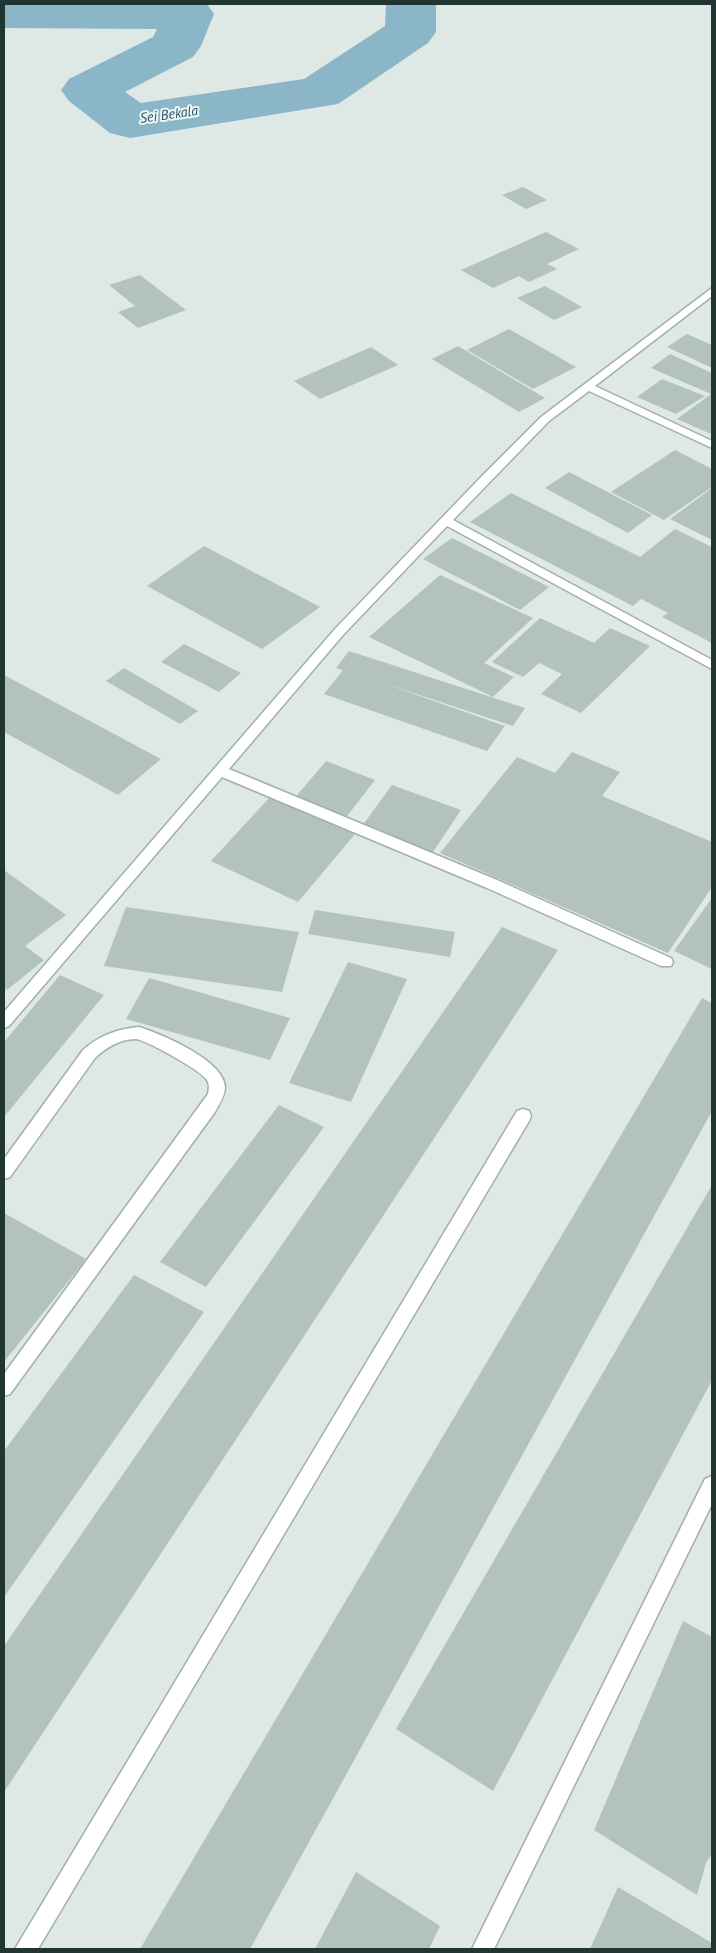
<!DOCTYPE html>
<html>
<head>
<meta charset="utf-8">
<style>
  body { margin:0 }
  #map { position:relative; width:716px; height:1953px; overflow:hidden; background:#dee8e5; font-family:"PT Sans",sans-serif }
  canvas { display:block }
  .frame { position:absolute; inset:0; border:5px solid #213633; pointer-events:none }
</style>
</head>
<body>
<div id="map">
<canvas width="716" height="1953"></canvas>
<div class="frame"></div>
</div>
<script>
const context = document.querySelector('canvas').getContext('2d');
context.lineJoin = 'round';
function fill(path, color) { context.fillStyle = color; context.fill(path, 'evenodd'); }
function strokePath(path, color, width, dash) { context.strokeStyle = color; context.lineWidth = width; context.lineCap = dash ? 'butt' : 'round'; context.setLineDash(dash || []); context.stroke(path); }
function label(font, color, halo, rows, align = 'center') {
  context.font = font + ' "PT Sans",sans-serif'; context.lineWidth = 4; context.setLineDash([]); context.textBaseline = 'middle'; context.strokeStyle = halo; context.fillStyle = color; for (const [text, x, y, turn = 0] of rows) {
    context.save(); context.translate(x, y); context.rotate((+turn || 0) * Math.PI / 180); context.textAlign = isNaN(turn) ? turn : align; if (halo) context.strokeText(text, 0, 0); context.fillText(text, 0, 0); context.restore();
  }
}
const river = new Path2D(`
  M4 4H207L214 14 201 46 193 57 125 92 141 103 304 79 385 26 386 4H436V32L428 43 338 104 130 138 110 133 69 101 61 90 69 79 153 37 157 29 4 28Z`);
const building = new Path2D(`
  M523 187 547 200 526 209 502 195Z
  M546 232 579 249 547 264 557 269 529 282 519 276 493 288 461 270Z
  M140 275 166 295 186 310 138 328 118 312 135 306 109 285Z
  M545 286 582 307 554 320 517 298Z
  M509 329 576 367 533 389 467 350Z
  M687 334 712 345V368L667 347Z
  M458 346 500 371 545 398 519 412 432 359Z
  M371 347 398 365 320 399 294 381Z
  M670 354 712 373 711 434 677 419 711 394 651 368Z
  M662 379 705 396 676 414 637 397Z
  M675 450 712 469V487L664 520 611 492Z
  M569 472 652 515 628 533 545 488Z
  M712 488V540L670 519Z
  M511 493 640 557 675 529 712 547V643L662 617 668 613 641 599 633 606 470 522Z
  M452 538 549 587 520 610 423 559Z
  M204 546 320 607 262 649 147 586Z
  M440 575 533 618 484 663 514 677 493 697 369 637Z
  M540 618 594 643 610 628 650 646 581 713 541 694 562 674 539 663 523 677 492 662Z
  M184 644 241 673 219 692 161 662Z
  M349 651 525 708 513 726 380 682 505 726 487 751 324 694 343 670 336 668Z
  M124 668 198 711 180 724 106 681Z
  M4 675 161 759 118 795 4 732Z
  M572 752 620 772 602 796 712 842V887L668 953 440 853 517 757 555 773Z
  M326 761 375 780 344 820 293 800Z
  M392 785 461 810 433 852 362 826Z
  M270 797 355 834 298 902 211 861Z
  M4 870 66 915 25 946 44 960 7 990 4 987Z
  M712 898V969L674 951Z
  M126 907 299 932 282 992 104 966Z
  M315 910 455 932 450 957 308 934Z
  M502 927 558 950 4 1792V1646Z
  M348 962 407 979 351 1102 289 1083Z
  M60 975 104 995 4 1117V1042Z
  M149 978 290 1018 270 1060 126 1019Z
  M702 998 712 1003V1111L250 1949H140Z
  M279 1105 324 1127 206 1287 160 1262Z
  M712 1185V1380L493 1791 396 1729Z
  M4 1213 86 1259 4 1362Z
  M134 1275 204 1312 4 1597V1451Z
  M683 1621 712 1637V1854L706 1863 697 1895 594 1830Z
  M356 1872 440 1926 429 1949H315Z
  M618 1887 712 1943V1949H590Z`);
const minor = new Path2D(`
  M712 288V296L595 386 712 441V448L589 391 549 421 453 520 712 660V669L447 526 343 635 229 769 497 880 671 958 673 962 671 966H661L487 888 222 777 9 1026 4 1028V1012L335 629 482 476 541 417Z
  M139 1027C161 1034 224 1060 225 1087 225 1096 219 1104 215 1112L10 1394 4 1396V1374L208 1094C209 1088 210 1084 206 1079 200 1070 146 1040 136 1039 119 1039 106 1048 95 1058L10 1177 4 1179V1159L83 1050C100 1035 117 1029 139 1027Z
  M523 1109 529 1111 531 1116 529 1121 38 1949H15L517 1111Z
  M712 1476V1504L494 1949H472L705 1479Z`);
const farWaternames = [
  ["Sei Bekala",169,115,-8]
];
fill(river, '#8ab6c8');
fill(building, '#b4c2be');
strokePath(minor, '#a2afac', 3);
fill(minor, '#fff');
label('italic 14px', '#22546b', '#eef5f2', farWaternames);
</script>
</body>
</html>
